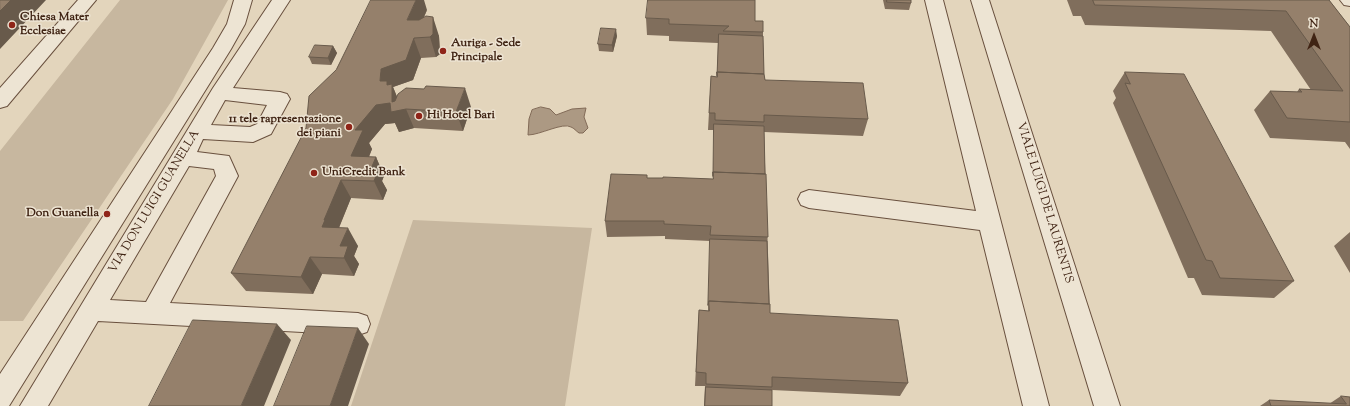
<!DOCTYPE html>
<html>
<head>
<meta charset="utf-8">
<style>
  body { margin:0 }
  #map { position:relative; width:1350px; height:406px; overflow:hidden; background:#e3d5bc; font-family:"Sorts Mill Goudy",serif }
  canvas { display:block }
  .north { position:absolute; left:1294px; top:16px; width:40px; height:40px; -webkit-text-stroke:3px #ede4d3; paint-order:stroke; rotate:0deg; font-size:11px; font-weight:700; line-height:16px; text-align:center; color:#402414 }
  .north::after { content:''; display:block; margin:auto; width:14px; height:18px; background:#402414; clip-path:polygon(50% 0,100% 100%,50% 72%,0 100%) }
</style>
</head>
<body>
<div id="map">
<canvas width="1350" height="406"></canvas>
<div class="north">N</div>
</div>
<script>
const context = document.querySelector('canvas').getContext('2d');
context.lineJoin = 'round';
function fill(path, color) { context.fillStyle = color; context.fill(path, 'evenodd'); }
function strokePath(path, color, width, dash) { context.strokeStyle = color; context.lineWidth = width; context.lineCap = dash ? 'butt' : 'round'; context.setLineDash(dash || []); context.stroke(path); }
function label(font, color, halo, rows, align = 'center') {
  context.font = font + ' "Sorts Mill Goudy",serif'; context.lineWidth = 3; context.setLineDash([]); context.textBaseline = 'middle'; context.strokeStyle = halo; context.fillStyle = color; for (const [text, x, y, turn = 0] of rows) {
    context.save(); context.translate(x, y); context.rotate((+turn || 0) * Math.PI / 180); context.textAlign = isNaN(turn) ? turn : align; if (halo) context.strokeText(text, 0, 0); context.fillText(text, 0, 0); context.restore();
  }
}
const green = new Path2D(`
  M120 0H228L173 99 23 321H0V151Z
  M413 220 592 228 565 406H351Z`);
const water = new Path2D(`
  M541 107 550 109 556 115 572 109 586 108 584 117 588 128 583 133H579C576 131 574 128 571 127 563 122 540 135 528 135L529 119 532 110Z`);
const minor = new Path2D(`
  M78 0H96L7 106 0 108V88Z
  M234 0H252L245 24 231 49 9 406H0V374L213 48 227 24Z
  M272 0H290L233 88 280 92 287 94 290 99 271 134 253 142 203 139 197 152 229 156 238 176 170 303 358 313 367 316 370 324 367 332 358 335 98 321 48 406H20L213 88ZM225 100 267 105 257 124 250 127 211 125ZM189 166 214 169 216 176 146 302 110 300Z
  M925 0H943L1049 406H1023L980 230 809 208 801 205 798 199 801 193 809 190 976 211Z
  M971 0H989L1120 406H1094Z
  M1340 0H1350V6L1344 5Z`);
const wall = new Path2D(`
  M883 0H911V3L909 10 885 9Z
  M1067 0H1329L1350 27V149L1345 142 1270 138 1254 110 1270 91 1297 92 1299 89 1311 90 1271 31 1085 25 1081 16H1073Z
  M427 10 424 17 439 36 440 54 436 57 421 58 413 80 393 87 397 97 471 107 463 131 414 128 399 132 395 123 385 124 369 143 372 149 369 157H376L384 176 382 181 387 190 383 200 351 198 339 228 358 246 354 256 359 264 354 276 322 274 313 294 246 291 231 273Z
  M646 18 755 21 763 32V36L764 74 765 80 868 119 863 136 764 132 770 313 908 383 900 396 772 390V406H704L705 386H695L699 310 708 311 710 241 665 239V236L607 237 605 221 647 178 713 179 714 130H708L711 76 717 77 718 43 669 41V36L647 35Z
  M617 36 613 52 599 51 598 44Z
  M333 46 337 53 331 65 312 64 309 57Z
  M1125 72 1294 281 1274 298 1202 295 1194 278H1188L1113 103 1116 98 1113 91Z
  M1350 232V273L1334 246Z
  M1341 396 1350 406H1260L1269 400 1329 404Z`);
const shadedWall = new Path2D(`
  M11 0H46L0 49V11Z
  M416 0H424L427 10 414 39 421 58 413 80 393 87 400 104 406 109 414 128 399 132 395 123 385 124 369 143 372 149 361 175 351 156 355 130 380 81 381 69 407 20Z
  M433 17 439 36 440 54 436 57 430 37Z
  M616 29 617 36 613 52 612 45Z
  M333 46 337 53 331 65 328 58Z
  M465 88 471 107 463 131 456 112Z
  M376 157 384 176 382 181 387 190 383 200 374 181 370 171Z
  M341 180 351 198 335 237 322 227 324 220Z
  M348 228 358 246 354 256 359 264 354 276 344 258 340 246Z
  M310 257 322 274 313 294 301 277Z
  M277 324 291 340 264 406H241Z
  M358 328 369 344 348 406H330Z`);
const building = new Path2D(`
  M0 0H11L0 11Z
  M371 0H416L407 20H419L426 16 433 17V34L430 37 414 38 406 60 381 69 380 81H387V85L392 84V102L395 101 398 94 406 88 424 89 426 86 465 88 456 112 406 109 391 112 390 103 376 105 355 130H363L351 156 376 157 370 171H378L374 181 341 180 324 220H325L322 227 348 228 340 246H348L344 258 310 257 301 277 231 273 306 128 309 96 336 70Z
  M648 0H755V21H763V32L723 31 729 26 669 24V19L646 18Z
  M887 0H911V3L887 2Z
  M1093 0H1329L1350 27V122L1287 118 1270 91 1302 92 1299 89 1343 91 1286 11 1095 5Z
  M601 28 616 29 612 45 598 44Z
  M719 34 763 36 764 74 717 72V76Z
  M315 45 333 46 328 58 309 57Z
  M717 72 764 74 765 80 863 83 868 119 764 115V122L715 120V113H709L711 76 717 77Z
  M1125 72 1184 74 1294 281 1220 278 1212 261 1206 260 1125 83 1130 84Z
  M714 124 764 126 765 174 713 172V176Z
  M713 172 766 174 768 237 710 235 711 226 664 224V221H605L611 174 647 175V178H663V177L713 179Z
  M710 239 767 241 769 304 709 301 708 305Z
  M709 301 770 304V313L898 320 908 383 772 377V387L706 384V373L696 372 699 310 709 311Z
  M193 320 277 324 241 406H149Z
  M307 326 358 328 330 406H274Z
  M706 387 772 390V406H705Z
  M1341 396 1350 397V406H1271L1269 400 1346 404Z`);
const markers = [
  [12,25,4,"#8f2418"],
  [443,51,4,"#8f2418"],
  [419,116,4,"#8f2418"],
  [349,127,4,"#8f2418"],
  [314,173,4,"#8f2418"],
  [107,214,4,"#8f2418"]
];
const poiNames = [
  ["Chiesa Mater",20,18],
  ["Ecclesiae",20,32],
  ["Auriga - Sede",451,44],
  ["Principale",451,58],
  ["Hi Hotel Bari",427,116],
  ["11 tele rapresentazione",341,120,"right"],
  ["dei piani",341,134,"right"],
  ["UniCredit Bank",322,173],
  ["Don Guanella",99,214,"right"]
];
const streetNames = [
  ["VIA DON LUIGI GUANELLA",155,202,-59],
  ["VIALE LUIGI DE LAURENTIS",1044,203,73]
];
fill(green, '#c7b79f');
fill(water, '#ac9983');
strokePath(water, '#816a57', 1);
strokePath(minor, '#69503e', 2);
fill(minor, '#ede4d3');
fill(wall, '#806e5c');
fill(shadedWall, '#685a4b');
fill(building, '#95806b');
strokePath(building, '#685a4b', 1);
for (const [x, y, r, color] of markers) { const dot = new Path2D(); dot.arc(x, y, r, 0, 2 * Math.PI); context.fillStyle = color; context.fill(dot); strokePath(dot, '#ede4d3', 1.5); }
label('bold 12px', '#402414', '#ede4d3', poiNames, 'left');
label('12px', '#402414', '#ede4d3', streetNames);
</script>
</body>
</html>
